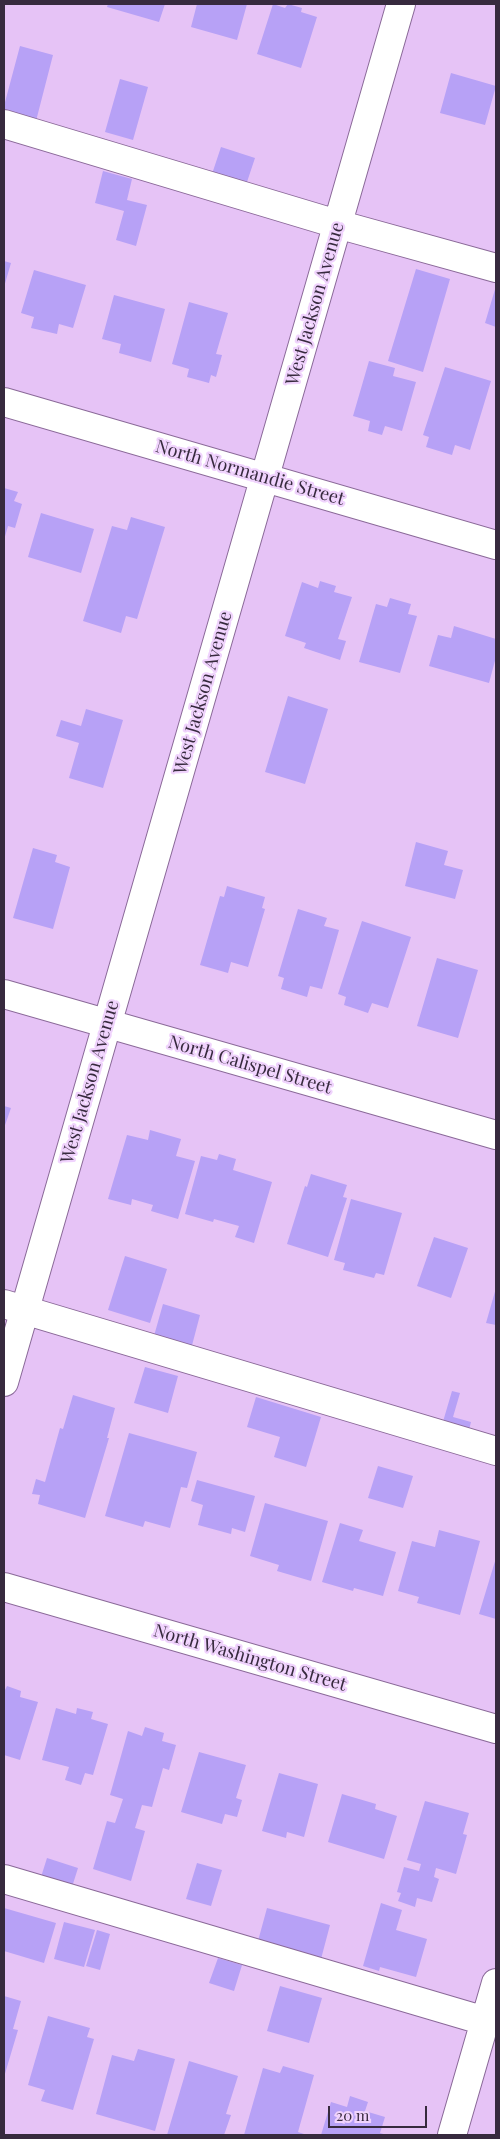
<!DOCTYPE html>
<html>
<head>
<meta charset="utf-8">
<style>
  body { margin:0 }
  #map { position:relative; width:500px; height:2139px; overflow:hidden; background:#e6c3f6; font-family:"Playfair Display",serif }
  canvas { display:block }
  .frame { position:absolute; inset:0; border:5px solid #372a3e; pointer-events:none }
  .scale { position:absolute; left:328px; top:2106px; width:99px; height:22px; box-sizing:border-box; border:2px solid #372a3e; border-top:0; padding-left:6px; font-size:15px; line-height:18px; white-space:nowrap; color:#372a3e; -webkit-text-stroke:4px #f0d3fd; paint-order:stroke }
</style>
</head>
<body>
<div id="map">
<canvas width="500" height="2139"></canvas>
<div class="frame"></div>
<div class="scale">20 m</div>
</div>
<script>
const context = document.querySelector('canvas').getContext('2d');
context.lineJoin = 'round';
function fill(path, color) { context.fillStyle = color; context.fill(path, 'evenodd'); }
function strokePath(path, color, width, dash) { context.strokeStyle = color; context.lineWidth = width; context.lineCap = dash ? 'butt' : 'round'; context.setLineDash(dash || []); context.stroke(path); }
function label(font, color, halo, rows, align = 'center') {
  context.font = font + ' "Playfair Display",serif'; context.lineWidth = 4.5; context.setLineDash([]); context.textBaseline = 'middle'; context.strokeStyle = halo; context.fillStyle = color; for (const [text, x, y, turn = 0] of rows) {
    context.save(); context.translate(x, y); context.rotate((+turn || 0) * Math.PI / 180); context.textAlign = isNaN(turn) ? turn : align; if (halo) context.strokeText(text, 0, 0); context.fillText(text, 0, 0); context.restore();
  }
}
const building = new Path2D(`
  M108 4H165L159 22 107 7Z
  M197 4H247L237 40 191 27Z
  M273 4 285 8 288 4 302 8 301 12 317 17 301 68 257 54Z
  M20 46 53 55 36 121 4 113V106Z
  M451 73 496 86 485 125 440 113Z
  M120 79 148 87 133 140 105 132Z
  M221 147 255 158 245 188 211 177Z
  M103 171 132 179 127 200 147 205 136 246 116 240 124 211 95 203Z
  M4 261 11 263 4 287Z
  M416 269 450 279 423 372 388 361Z
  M34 270 86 285 73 328 59 324 57 334 31 328 34 317 21 313Z
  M496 286V327L485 323Z
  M114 295 165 309 151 362 119 353 121 344 102 339Z
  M189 302 228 313 216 354 222 355 216 377 211 375 209 383 187 377 189 369 172 364Z
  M369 361 395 368 393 376 416 382 402 431 385 426 382 435 368 431 370 421 353 416Z
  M445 367 491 381 470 450 455 445 452 455 426 447 429 437 423 435Z
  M4 488 18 492 14 501 22 504 15 528 8 526 4 540Z
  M41 513 94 529 81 573 28 557Z
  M131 517 165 527 137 619 126 616 121 633 83 621 112 526 127 530Z
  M320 581 336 586 334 592 352 597 338 639 346 641 340 660 304 648 306 643 285 636 302 582 318 588Z
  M390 598 411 604 408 614 417 616 400 673 359 662 376 604 387 607Z
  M454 626 496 639V657L489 683 429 666 438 635 451 638Z
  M288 696 328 709 305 784 265 772Z
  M86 709 123 720 103 788 69 778 79 743 56 736 61 720 81 726Z
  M416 842 448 851 444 865 463 870 455 899 405 886Z
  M33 848 57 855 55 862 70 867 53 929 13 918Z
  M227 886 265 897 262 908 265 909 248 967 231 962 228 973 200 965 220 896 224 897Z
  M298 909 327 918 324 926 339 930 322 989 310 986 307 997 281 989 284 978 278 976Z
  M362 921 411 937 388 1008 372 1003 368 1013 344 1005 346 997 338 994Z
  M437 958 478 970 458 1038 417 1026Z
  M4 1106 11 1108 4 1128Z
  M150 1130 181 1139 176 1156 195 1161 178 1219 151 1211 153 1205 132 1199 131 1205 108 1199 127 1135 148 1140Z
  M219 1154 236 1159 233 1170 272 1182 254 1243 235 1237 239 1226 214 1219 213 1222 185 1214 201 1156 217 1160Z
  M311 1174 347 1185 343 1197 347 1198 328 1257 287 1244 305 1186 307 1187Z
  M351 1199 402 1213 384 1275 376 1273 374 1278 343 1270 345 1263 334 1260Z
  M434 1237 468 1248 451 1298 417 1286Z
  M125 1256 167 1269 150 1323 108 1310Z
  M496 1288V1325L486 1323Z
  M163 1304 200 1315 190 1353 152 1343Z
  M145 1367 178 1376 168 1413 134 1403Z
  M452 1391 460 1393 453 1417 471 1422 468 1434 442 1425Z
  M73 1395 115 1408 107 1438H109L85 1518 38 1504 40 1495 32 1494 36 1479 45 1482 60 1428 63 1429Z
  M256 1397 321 1417 306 1467 274 1457 280 1437 247 1427Z
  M129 1433 197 1452 187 1488 181 1487 170 1528 145 1521 143 1527 105 1516Z
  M378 1466 413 1476 403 1508 368 1498Z
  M197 1480 255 1496 245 1532 232 1528 231 1534 198 1525 203 1505 191 1501Z
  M265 1503 328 1521 311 1581 277 1571 279 1565 250 1556Z
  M340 1523 363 1530 359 1541 396 1552 383 1596 354 1588 353 1591 322 1582Z
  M439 1530 480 1541 460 1615 417 1603 419 1597 398 1591 412 1541 435 1547Z
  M496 1558V1619L479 1614Z
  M7 1686 21 1691 20 1697 38 1702 20 1760 4 1755V1692Z
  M56 1708 76 1714 77 1708 93 1712 91 1719 108 1724 93 1775 85 1773 81 1785 65 1780 69 1767 42 1760Z
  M145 1727 164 1733 162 1741 176 1745 169 1770 163 1768 152 1807 142 1805 135 1828 145 1831 131 1881 93 1869 107 1821 115 1823 123 1799 110 1795 128 1731 142 1736Z
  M199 1752 246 1765 236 1798 242 1800 237 1817 225 1814 222 1824 181 1812Z
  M279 1773 318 1784 304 1837 287 1832 286 1838 262 1831Z
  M342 1794 376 1804 375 1809 397 1816 384 1859 328 1842Z
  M425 1801 469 1813 463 1834 467 1835 456 1874 436 1868 434 1877 439 1879 432 1902 417 1898 415 1907 398 1901 401 1893 397 1892 404 1867 419 1871 421 1864 407 1860Z
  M47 1858 78 1868 72 1887 41 1877Z
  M197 1863 222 1870 211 1906 186 1899Z
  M381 1903 402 1910 396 1930 427 1939 416 1977 380 1967 379 1971 363 1966Z
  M4 1908 56 1923 44 1963 4 1951Z
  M267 1908 330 1925 321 1959 258 1941Z
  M64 1922 95 1930 84 1967 54 1959Z
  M97 1930 110 1934 100 1970 86 1966Z
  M218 1958 242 1965 234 1991 209 1983Z
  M280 1986 322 1998 309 2043 267 2031Z
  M4 1996 21 2001 13 2029 18 2030 4 2077Z
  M48 2016 90 2028 87 2037 94 2039 73 2110 41 2101 45 2090 28 2085Z
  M138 2049 175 2059 155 2131 96 2114 112 2055 134 2061Z
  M189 2061 238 2076 226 2114 231 2115 224 2135H167Z
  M283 2066 314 2075 298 2132 304 2134V2135H244L263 2068 280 2073Z
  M350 2096 368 2102 365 2111 385 2117 380 2133 387 2135H321L331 2102 347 2107Z`);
const minor = new Path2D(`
  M4 124 337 224 496 268
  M4 402 496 545
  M4 994 496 1135
  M4 1304 496 1451
  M4 1382 401 4
  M4 1879 485 2021
  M452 2135 496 1983`);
const major = new Path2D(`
  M4 1587 496 1729`);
const streetNames = [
  ["West Jackson Avenue",315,304,-74],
  ["North Normandie Street",250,473,16],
  ["West Jackson Avenue",203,693,-74],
  ["North Calispel Street",250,1065,16],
  ["West Jackson Avenue",90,1082,-74],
  ["North Washington Street",250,1658,16]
];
fill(building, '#b7a1f6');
strokePath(minor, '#8a6998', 30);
strokePath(major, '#8a6998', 30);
strokePath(minor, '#fff', 28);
strokePath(major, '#fff', 28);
label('18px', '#372a3e', '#f0d3fd', streetNames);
</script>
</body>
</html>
